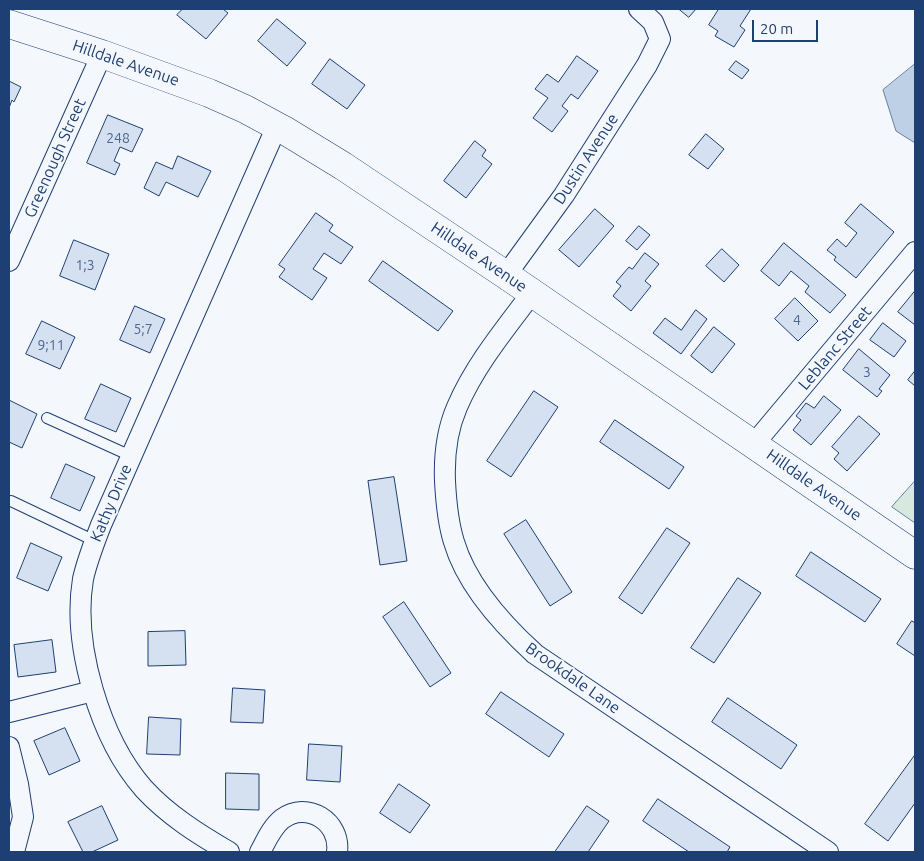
<!DOCTYPE html>
<html>
<head>
<meta charset="utf-8">
<style>
  body { margin:0 }
  #map { position:relative; width:924px; height:861px; overflow:hidden; background:#f4f7fb; font-family:Ubuntu,sans-serif }
  canvas { display:block }
  .frame { position:absolute; inset:0; border:10px solid #1d3f73; pointer-events:none }
  .scale { position:absolute; left:752px; top:20px; width:66px; height:22px; box-sizing:border-box; border:2px solid #1d3f73; border-top:0; padding-left:6px; font-size:15px; line-height:18px; white-space:nowrap; color:#1d3f73; -webkit-text-stroke:4px #f4f7fb; paint-order:stroke }
</style>
</head>
<body>
<div id="map">
<canvas width="924" height="861"></canvas>
<div class="frame"></div>
<div class="scale">20 m</div>
</div>
<script>
const context = document.querySelector('canvas').getContext('2d');
context.lineJoin = 'round';
function fill(path, color) { context.fillStyle = color; context.fill(path, 'evenodd'); }
function strokePath(path, color, width, dash) { context.strokeStyle = color; context.lineWidth = width; context.lineCap = dash ? 'butt' : 'round'; context.setLineDash(dash || []); context.stroke(path); }
function label(font, color, halo, rows, align = 'center') {
  context.font = font + ' Ubuntu,sans-serif'; context.lineWidth = 4; context.setLineDash([]); context.textBaseline = 'middle'; context.strokeStyle = halo; context.fillStyle = color; for (const [text, x, y, turn = 0] of rows) {
    context.save(); context.translate(x, y); context.rotate((+turn || 0) * Math.PI / 180); context.textAlign = isNaN(turn) ? turn : align; if (halo) context.strokeText(text, 0, 0); context.fillText(text, 0, 0); context.restore();
  }
}
const green = new Path2D(`
  M915 481V523L892 507Z`);
const water = new Path2D(`
  M915 64V143L896 131 883 90Z`);
const building = new Path2D(`
  M183 9H223L228 13 206 39 177 15Z
  M679 9H696L689 17Z
  M719 9H751L740 26 745 30 734 47 715 36 718 31 709 25Z
  M277 19 306 43 287 66 258 41Z
  M577 56 598 71 578 99 571 94 562 106 568 111 552 132 533 118 548 98 535 89 547 74 558 82Z
  M330 59 365 85 347 109 312 84Z
  M736 61 749 70 742 79 729 70Z
  M9 81 21 87 14 102 12 100 9 108Z
  M108 115 143 129 132 152 120 147 114 161 120 164 115 175 87 163Z
  M706 134 724 149 708 169 689 155Z
  M475 141 486 150 482 156 492 164 466 198 444 181Z
  M178 156 211 171 198 197 166 182 159 196 144 188 156 162 172 169Z
  M861 204 894 232 856 278 834 260 836 257 827 250 837 239 846 247 857 233 845 223Z
  M595 209 614 226 579 267 559 250Z
  M316 213 333 225 329 231 353 247 341 264 324 253 313 269 327 278 312 300 279 277 285 269 279 265Z
  M639 226 650 235 637 250 626 241Z
  M74 240 109 254 95 290 60 276Z
  M784 243 846 295 830 313 805 292 809 286 791 271 779 286 761 271Z
  M722 249 739 265 724 282 706 266Z
  M645 253 659 264 645 281 651 286 631 311 613 296 621 286 616 282 629 267 632 269Z
  M383 261 453 311 438 331 369 281Z
  M915 291V325L898 312Z
  M795 298 818 321 798 341 775 319Z
  M135 306 165 319 150 353 120 340Z
  M696 310 707 319 681 354 653 333 665 318 681 330Z
  M42 321 75 337 60 369 26 354Z
  M883 323 906 341 894 357 870 340Z
  M714 327 735 344 712 373 691 356Z
  M859 349 890 375 879 389 882 391 877 397 843 370Z
  M915 371V386L908 380Z
  M101 384 131 398 116 432 85 419Z
  M534 391 558 407 511 477 487 461Z
  M824 396 841 410 811 445 793 430 801 420 796 416 806 403 814 408Z
  M9 400 37 414 22 448 9 442Z
  M859 416 880 434 847 471 834 459 839 453 832 447Z
  M615 420 684 467 669 489 600 442Z
  M66 464 95 477 80 511 51 498Z
  M394 477 407 561 380 565 368 481Z
  M526 520 572 592 550 606 504 534Z
  M667 528 690 543 642 614 619 598Z
  M31 543 62 557 48 591 17 578Z
  M811 552 881 599 865 622 796 576Z
  M738 578 761 593 714 663 691 648Z
  M404 602 451 673 430 687 383 617Z
  M912 621 915 623V656L897 644Z
  M185 631 186 665 148 666V632Z
  M52 640 56 672 18 677 14 645Z
  M233 688 265 690 263 723 231 722Z
  M501 692 564 734 549 757 486 714Z
  M728 698 797 745 781 769 712 722Z
  M149 717 181 719 180 755 147 754Z
  M65 728 80 761 49 775 34 741Z
  M309 744 342 746 340 782 307 780Z
  M915 755V803L888 841 865 824Z
  M226 773 259 774V810L226 809Z
  M399 784 430 805 410 833 380 813Z
  M658 799 730 847 727 852H689L643 821Z
  M102 806 118 840 92 852H83L68 822Z
  M587 806 609 821 588 852H555Z`);
const service = new Path2D(`
  M47 418 131 456
  M11 501 95 541`);
const minor = new Path2D(`
  M9 261 102 54
  M506 275 564 195 647 65 660 39 653 22 639 9
  M532 293C505 329 475 365 457 407 447 430 444 456 445 481 446 501 448 523 454 542 467 586 502 624 535 654L828 852
  M754 444 915 252
  M9 712 93 691
  M9 747 18 784 23 817 14 852
  M229 852C198 834 168 815 144 789 100 739 72 645 83 579 87 561 94 543 101 525L277 126
  M260 852C266 841 272 827 282 819 307 800 341 822 337 852`);
const secondary = new Path2D(`
  M9 24 102 54 209 93 245 109 284 130 343 166 506 275 915 555`);
const numberNames = [
  ["248",118,138],
  ["1;3",85,265],
  ["4",797,320],
  ["5;7",143,329],
  ["9;11",51,345],
  ["3",867,372]
];
const streetNames = [
  ["Hilldale Avenue",126,63,19],
  ["Greenough Street",55,158,-66],
  ["Dustin Avenue",586,159,-57],
  ["Hilldale Avenue",479,257,34],
  ["Leblanc Street",835,348,-50],
  ["Hilldale Avenue",814,485,35],
  ["Kathy Drive",111,503,-67],
  ["Brookdale Lane",573,678,35]
];
fill(green, '#d7e8df');
strokePath(green, '#687fa3', 1);
fill(water, '#bed0e5');
strokePath(water, '#687fa3', 1);
fill(building, '#d5e0f0');
strokePath(building, '#1d3f73', 1);
strokePath(service, '#1d3f73', 12);
strokePath(minor, '#1d3f73', 22);
strokePath(secondary, '#1d3f73', 29);
strokePath(service, '#f4f7fb', 10);
strokePath(minor, '#f4f7fb', 20);
strokePath(secondary, '#f4f7fb', 28);
label('14px', '#4b6792', null, numberNames);
label('16px', '#1d3f73', '#f4f7fb', streetNames);
</script>
</body>
</html>
